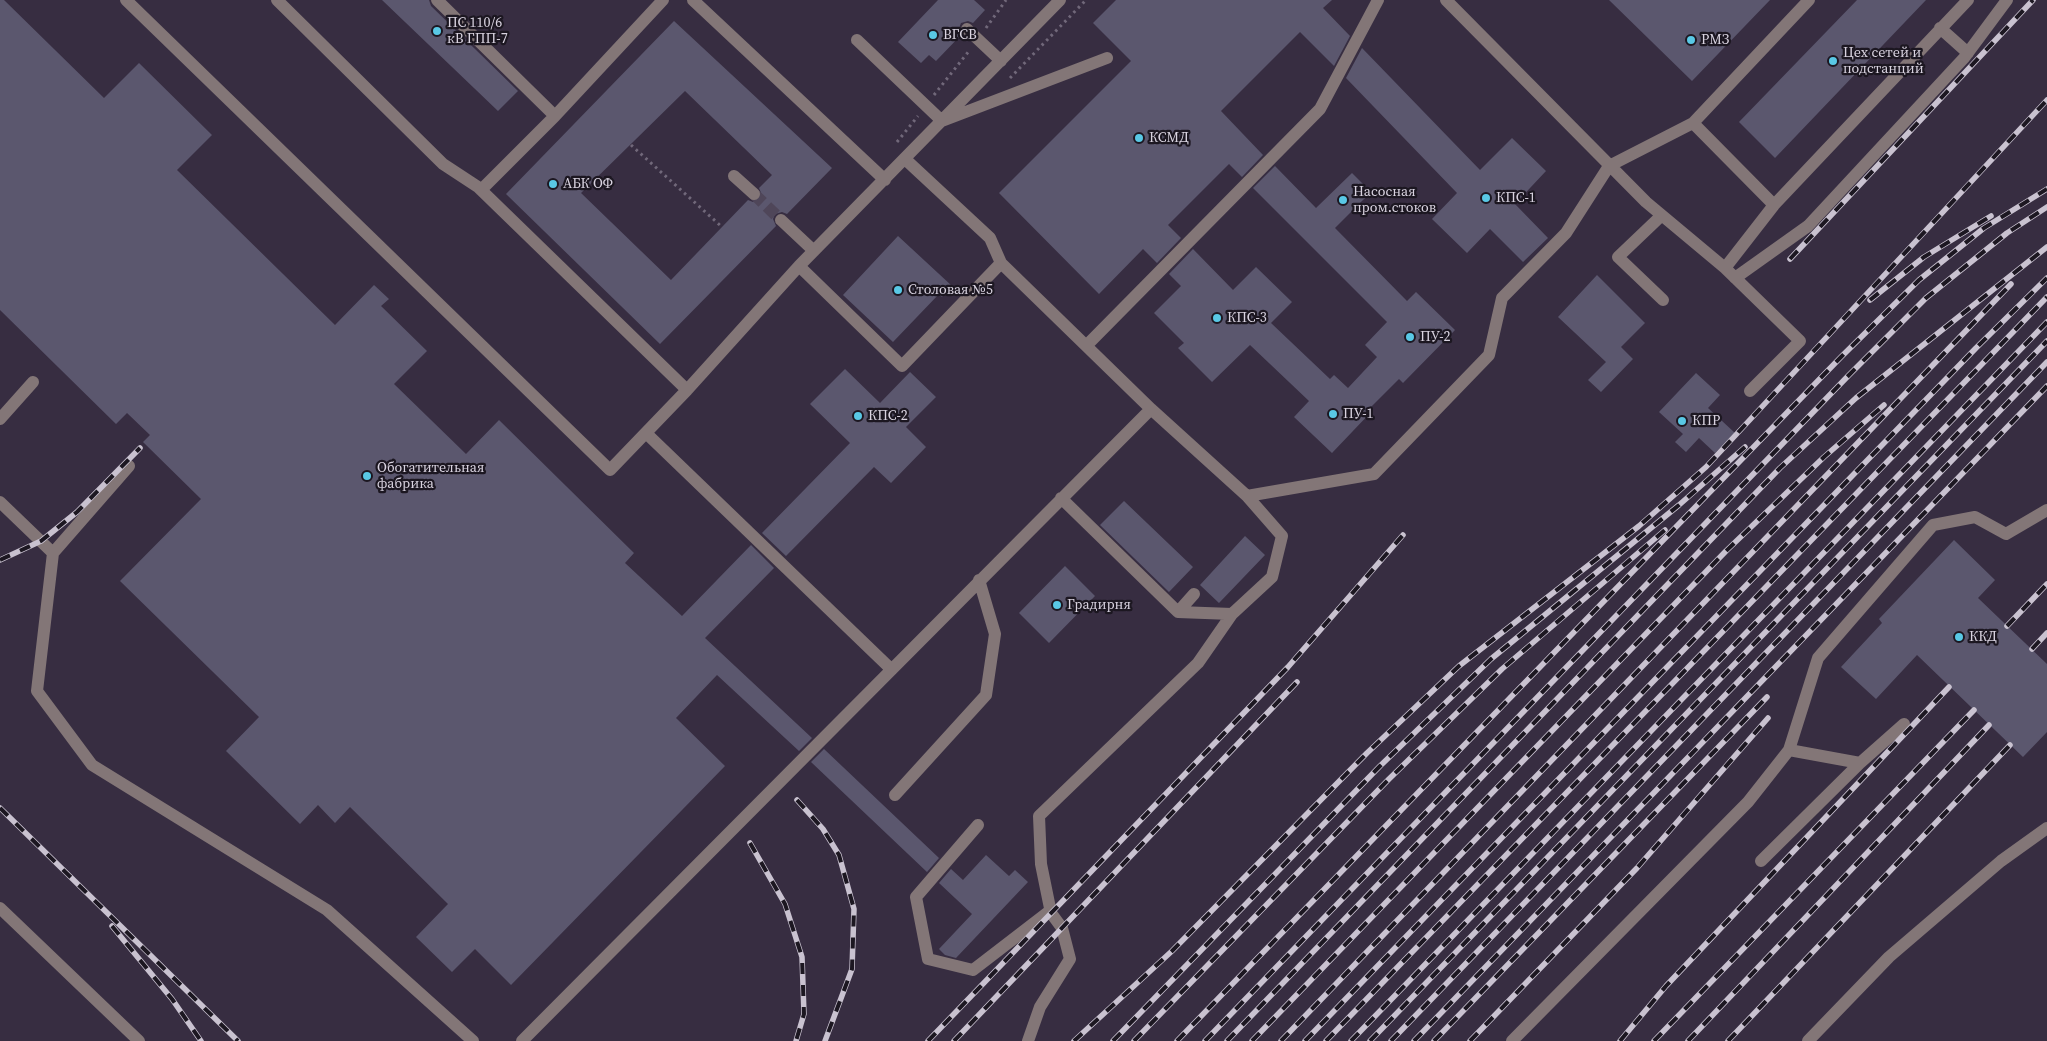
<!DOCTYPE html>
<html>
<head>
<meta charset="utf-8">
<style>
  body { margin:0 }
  canvas { display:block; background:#372d41 }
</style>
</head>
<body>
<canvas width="2047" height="1041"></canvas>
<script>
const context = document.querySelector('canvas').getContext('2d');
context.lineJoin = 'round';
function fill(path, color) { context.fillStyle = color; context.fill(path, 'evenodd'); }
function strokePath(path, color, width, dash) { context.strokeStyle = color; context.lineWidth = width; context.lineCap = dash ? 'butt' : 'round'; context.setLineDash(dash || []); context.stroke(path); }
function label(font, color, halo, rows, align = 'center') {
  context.font = font + ' "Source Serif 4",serif'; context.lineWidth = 4.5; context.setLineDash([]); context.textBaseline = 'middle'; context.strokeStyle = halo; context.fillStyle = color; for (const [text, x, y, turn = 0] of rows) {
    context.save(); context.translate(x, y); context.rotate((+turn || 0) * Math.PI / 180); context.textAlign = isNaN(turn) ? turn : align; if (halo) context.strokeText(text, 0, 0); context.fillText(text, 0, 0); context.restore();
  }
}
const building = new Path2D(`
  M0 0H4L104 98 139 63 212 135 177 170 335 325 374 285 389 299 381 306 427 351 394 384 466 454 499 420 634 553 625 563 682 616 751 545 774 568 705 638 812 738 799 751 717 675 676 718 725 766 511 985 475 949 452 972 416 937 448 904 350 807 335 823 318 805 300 824 226 751 259 717 120 581 201 499 143 442 150 435 127 413 116 424 0 310Z
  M382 0H429L431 6 518 91 498 111Z
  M938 0H974L985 10 973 23 968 21 961 23 959 28 961 35 936 61 929 55 921 63 898 42Z
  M1116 0H1332L1323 8 1350 36 1334 66 1300 32 1221 111 1263 155 1242 177 1229 164 1168 225 1181 238 1157 263 1143 249 1099 294 999 193 1131 61 1093 23Z
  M1609 0H1770L1692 81Z
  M1857 0H1926L1775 158 1739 122Z
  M674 21 832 168 787 214 782 212 775 214 773 219 776 226 660 344 506 194ZM685 91 772 175 759 188 762 195 760 200 753 202 748 200 671 280 581 193Z
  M1362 48 1480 170 1512 138 1546 171 1515 204 1548 238 1523 262 1490 229 1467 253 1432 219 1457 193 1346 78Z
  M1275 166 1316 208 1352 173 1371 192 1335 228 1407 301 1416 292 1455 330 1403 383 1399 379 1369 409 1372 411 1332 453 1294 417 1309 401 1250 345 1212 382 1178 348 1184 343 1154 313 1181 286 1169 274 1193 249 1233 290 1256 267 1292 302 1271 323 1330 379 1334 375 1348 388 1377 357 1365 345 1387 322 1253 188Z
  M898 236 952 286 942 297 939 294 893 342 843 295Z
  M1597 275 1645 323 1621 347 1633 359 1601 392 1588 380 1606 362 1558 317Z
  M845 369 880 403 910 372 936 397 906 427 926 447 891 483 874 467 786 556 762 533 850 443 810 404Z
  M1696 373 1720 395 1708 408 1735 433 1715 453 1699 438 1686 452 1675 442 1683 434 1659 412Z
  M1124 501 1193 567 1169 592 1100 525Z
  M1245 536 1265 555 1219 603 1200 585Z
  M1954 540 1995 580 1978 598 2047 664V732L2023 757 1917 655 1876 699 1841 667 1882 623 1879 619Z
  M1065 566 1095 596 1049 643 1019 613Z
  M824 749 939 858 927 872 811 762Z
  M986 855 1009 876 1015 870 1028 882 956 958 945 955 939 949 972 914 939 883 951 869 963 880Z`);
const minorTunnel = new Path2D(`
  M754 194 781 220`);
const path = new Path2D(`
  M986 28 1006 0
  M1010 78 1086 0
  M934 95 969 51
  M897 142 918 116
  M631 145 722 227`);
const minor = new Path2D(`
  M126 0 610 470 687 390
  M277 0 443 164 478 187 687 390 799 266 1060 0
  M437 0 555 116
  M693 0 885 180
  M1446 0 1646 202 1725 268 1800 341 1750 391
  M1940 28 1968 53
  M967 29 1001 61
  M857 40 942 121 1107 58
  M1693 123 1774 205
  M905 159 990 238 1001 263 1151 409 1247 496 1282 536 1272 577 1232 614 1178 612
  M734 176 754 194
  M481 190 555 116 663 0
  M1661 216 1618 257 1663 300
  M781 220 814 251
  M799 266 902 366 1001 263
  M1725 268 1774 205 1968 0
  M1735 278 1808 226 1964 58 2007 0
  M1087 345 1320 109 1378 0
  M0 419 33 382
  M647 434 891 669
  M1247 496 1374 474 1489 355 1502 298 1566 233 1609 166 1693 123 1809 0
  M1061 498 1178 612 1194 594
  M0 502 53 553 37 691 92 765 327 910 473 1041
  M53 553 129 466
  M1789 750 1818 658 1933 525 1975 517 2006 534 2047 510
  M895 795 986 695 995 634 979 580
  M978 825 916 897 928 959 973 970 1051 910
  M1761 861 1860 763
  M0 908 139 1041
  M522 1041 1151 409
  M1028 1041 1040 1007 1070 959 1062 928 1051 913 1041 864 1039 816 1198 663 1232 614
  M1512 1041 1748 802 1789 750 1860 763 1904 724
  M1808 1041 1889 957 2001 861 2047 828`);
const rail = new Path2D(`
  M1790 259 2033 0
  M1870 300 1924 257 1991 216
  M0 560 41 541 77 512 140 448
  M2007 626 2047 584
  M2032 649 2047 633
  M797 800 823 829 839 855 854 909 852 969 825 1041
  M0 808 238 1041
  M750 843 785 904 802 957 804 1014 796 1041
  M112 926 172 999 201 1041
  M928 1041 1288 667 1403 535
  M954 1041 1297 682
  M1074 1041 1172 951 1367 753 1459 666 1639 526 1706 467 2047 100
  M1113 1041 1380 766 1491 659 1679 505 1745 447
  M1134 1041 1389 779 1502 669 1665 530
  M1177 1041 1841 357 1919 280 1984 228 2047 189
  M1205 1041 1849 375 1926 298 2007 233 2047 207
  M1227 1041 1780 468 1856 398 2047 247
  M1252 1041 1726 551 1824 457 1884 405
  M1281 1041 2011 284
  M1305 1041 1976 348 2047 278
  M1326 1041 2047 297
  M1351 1041 2047 322
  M1370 1041 2047 341
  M1391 1041 2047 362
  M1414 1041 2047 386
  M1434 1041 1767 697
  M1470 1041 1637 868 1768 718
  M1620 1041 1666 986 1949 687
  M1654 1041 1974 710
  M1688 1041 1989 725
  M1728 1041 2010 745`);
const markers = [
  [437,31,5,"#59c8e5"],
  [933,35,5,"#59c8e5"],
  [1691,40,5,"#59c8e5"],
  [1833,61,5,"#59c8e5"],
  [1139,138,5,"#59c8e5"],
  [553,184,5,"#59c8e5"],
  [1486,198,5,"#59c8e5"],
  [1343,200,5,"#59c8e5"],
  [898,290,5,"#59c8e5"],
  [1217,318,5,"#59c8e5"],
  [1410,337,5,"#59c8e5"],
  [1333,414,5,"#59c8e5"],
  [858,416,5,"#59c8e5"],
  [1682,421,5,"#59c8e5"],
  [367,476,5,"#59c8e5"],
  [1057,605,5,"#59c8e5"],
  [1959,637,5,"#59c8e5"]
];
const poiNames = [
  ["ПС 110/6",447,23],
  ["кВ ГПП-7",447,39],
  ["ВГСВ",943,35],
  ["РМЗ",1701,40],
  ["Цех сетей и",1843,53],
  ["подстанций",1843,69],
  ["КСМД",1149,138],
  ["АБК ОФ",563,184],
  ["Насосная",1353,192],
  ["пром.стоков",1353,208],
  ["КПС-1",1496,198],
  ["Столовая №5",908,290],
  ["КПС-3",1227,318],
  ["ПУ-2",1420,337],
  ["ПУ-1",1343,414],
  ["КПС-2",868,416],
  ["КПР",1692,421],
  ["Обогатительная",377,468],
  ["фабрика",377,484],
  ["Градирня",1067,605],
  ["ККД",1969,637]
];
fill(building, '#5b576e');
strokePath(minorTunnel, '#4f4659', 12, [12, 6]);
strokePath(path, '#71687a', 3, [2.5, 4]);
strokePath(minor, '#837677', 12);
strokePath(rail, '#c9c2d0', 5.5);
strokePath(rail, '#1c1721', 4, [11]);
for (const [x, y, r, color] of markers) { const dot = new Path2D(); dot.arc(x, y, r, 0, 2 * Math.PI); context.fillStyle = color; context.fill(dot); strokePath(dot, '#1c1721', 2); }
label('14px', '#dad4e1', '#1c1721', poiNames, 'left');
</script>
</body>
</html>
